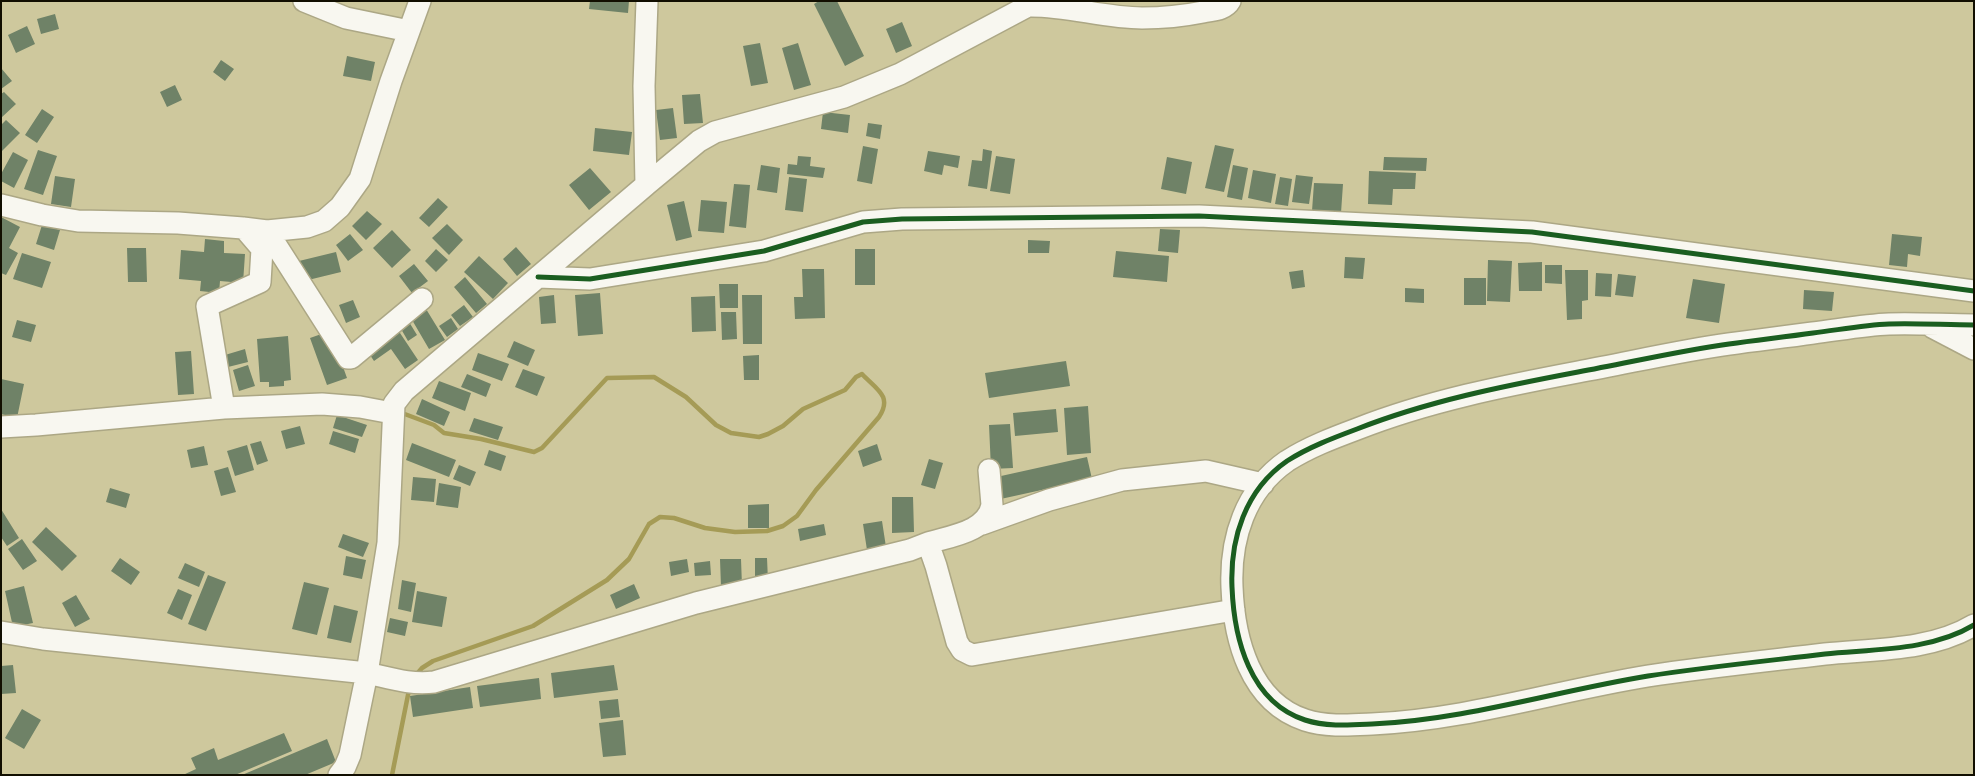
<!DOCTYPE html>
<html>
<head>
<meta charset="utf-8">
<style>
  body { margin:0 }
  #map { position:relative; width:1975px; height:776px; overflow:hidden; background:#cec89d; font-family:Lato,sans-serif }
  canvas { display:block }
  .frame { position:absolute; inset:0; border:2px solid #110e00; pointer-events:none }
</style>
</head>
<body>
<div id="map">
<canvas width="1975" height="776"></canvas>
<div class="frame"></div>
</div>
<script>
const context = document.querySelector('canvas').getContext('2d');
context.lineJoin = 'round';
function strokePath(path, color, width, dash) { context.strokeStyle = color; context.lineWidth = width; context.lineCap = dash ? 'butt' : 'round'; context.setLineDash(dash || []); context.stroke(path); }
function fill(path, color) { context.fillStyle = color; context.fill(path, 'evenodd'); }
const stream = new Path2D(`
  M402 413 434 425 444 433 481 439 534 452 542 448 607 378 654 377 686 397 716 425 731 433 759 437 768 434 783 426 803 409 845 390 856 377 862 374C876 389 893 396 879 417L816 490 797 516 783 526 767 531 735 532 705 528 674 518 660 517 649 524 629 559 607 580 533 626 433 661 422 668 416 675
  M392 775 409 690`);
const building = new Path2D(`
  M590 1H629L628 13 589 9Z
  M819 1H837L864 56 845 66 814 4Z
  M55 14 59 29 41 34 37 19Z
  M902 22 912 46 896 53 886 29Z
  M27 26 35 44 16 53 8 35Z
  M760 43 768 83 751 86 743 46Z
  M798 43 811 85 794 90 782 48Z
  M347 56 375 62 371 81 343 76Z
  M221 60 234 69 225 81 213 72Z
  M1 68 12 81 1 89Z
  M175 85 182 100 167 107 160 92Z
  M4 92 16 104 1 118V94Z
  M700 94 703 123 684 124 682 95Z
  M673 108 677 138 660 140 656 110Z
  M42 109 54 117 37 143 25 135Z
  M823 112 850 115 848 133 821 129Z
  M6 120 20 133 1 152V125Z
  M868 123 882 125 880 139 866 136Z
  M595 128 632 132 629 155 593 151Z
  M1215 145 1234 149 1224 192 1205 188Z
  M863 146 878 149 872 184 857 181Z
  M983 149 992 151 987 189 968 186 972 160 982 161Z
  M38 150 57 156 43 195 24 189Z
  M928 151 960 156 958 168 944 165 942 175 924 171Z
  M13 152 28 160 14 188 1 181V174Z
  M798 156 811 157 810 166 825 168 823 178 787 174 788 164 797 165Z
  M996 156 1015 159 1010 194 990 191Z
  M1167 157 1192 162 1186 194 1161 189Z
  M1384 157 1427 158 1426 171 1383 170Z
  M761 165 780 168 777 193 757 190Z
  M1233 165 1248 168 1242 200 1227 197Z
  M590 168 611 192 589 210 569 185Z
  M1253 170 1276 174 1271 203 1248 198Z
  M1369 171 1416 173 1415 189H1393L1392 205 1368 204Z
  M1296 175 1313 177 1309 204 1292 202Z
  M55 176 75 179 71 207 51 204Z
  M789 177 807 179 803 212 785 210Z
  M1280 177 1292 179 1288 206 1275 204Z
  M1314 183 1343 184 1341 213 1312 211Z
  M734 184 750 185 746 228 729 226Z
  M438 198 448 207 429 227 419 218Z
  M701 200 727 202 724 233 698 231Z
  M684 201 692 237 676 241 667 205Z
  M367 211 382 224 366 240 352 226Z
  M1 217 20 227 9 248 18 253 6 275 1 273Z
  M447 224 463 240 449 255 432 238Z
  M42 225 60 230 54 250 36 244Z
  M1160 229 1180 230 1178 253 1158 251Z
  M392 230 411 250 392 268 373 248Z
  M350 234 363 250 348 261 336 245Z
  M1892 234 1922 237 1920 256 1908 254 1907 267 1889 265Z
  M205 239 224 241V253L245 254 243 283 220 281 219 293 200 291 201 281 179 279 181 250 204 252Z
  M1028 240 1050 241 1049 253H1028Z
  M516 247 531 264 517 276 503 259Z
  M127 248H146L147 282H128Z
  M436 249 448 260 436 272 425 261Z
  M855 249H875V285H855Z
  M1116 251 1169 256 1167 282 1113 277Z
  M336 252 341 272 304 281 299 261Z
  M22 253 51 262 42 288 13 279Z
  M479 256 508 283 493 299 464 272Z
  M1345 257 1365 258 1363 279 1344 278Z
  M1488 260 1512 261 1510 302 1487 301Z
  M1542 262V291H1519L1518 263Z
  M414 264 428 281 412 293 399 276Z
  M1545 265H1562V284L1545 283Z
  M802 269H824L825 318 795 319 794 297H803Z
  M1303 270 1305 287 1292 289 1289 272Z
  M1565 270H1588V300L1582 301V319L1567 320Z
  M1596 273 1612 274 1611 297 1595 296Z
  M1618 274 1636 276 1633 297 1615 295Z
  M465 277 487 304 476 313 454 287Z
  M1464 278H1486V305H1464Z
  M1693 279 1725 284 1719 323 1686 318Z
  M719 284H738V308H720Z
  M1405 288 1424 289V303L1405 302Z
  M1804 290 1834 292 1832 311 1803 309Z
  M600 293 603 334 578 336 575 295Z
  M554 295 556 323 541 324 539 297Z
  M742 295H762V344H743Z
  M715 296 716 331 692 332 691 297Z
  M353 300 360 317 346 323 339 305Z
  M423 304 445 340 429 349 408 313Z
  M464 305 473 317 460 326 451 315Z
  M721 312H736L737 339 722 340Z
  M406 317 417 335 408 341 397 322Z
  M451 318 458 329 447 337 439 326Z
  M17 320 36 325 31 342 12 337Z
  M396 327 418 360 405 369 391 349 374 361 366 349Z
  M330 331 347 378 327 385 310 338Z
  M288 336 291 380 284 381V386L269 387V382H260L257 339Z
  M514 341 535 350 528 366 507 357Z
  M245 349 248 362 228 367 225 355Z
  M191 351 194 394 178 395 175 352Z
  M478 353 509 364 502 381 472 370Z
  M759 355V380H744L743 356Z
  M1066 361 1070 386 989 398 985 373Z
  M248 365 255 386 239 391 233 370Z
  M523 369 545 377 537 396 515 387Z
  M467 374 491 384 486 397 461 387Z
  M1 379 24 384 17 418 1 414Z
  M439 381 471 393 465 411 432 398Z
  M422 399 450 412 444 426 416 414Z
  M1088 406 1091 453 1067 455 1064 408Z
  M1056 409 1058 432 1015 436 1013 413Z
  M337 415 367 425 362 437 333 428Z
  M474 418 503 427 498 440 469 431Z
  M1010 424 1013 468 991 469 989 425Z
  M300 426 305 444 286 449 281 431Z
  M333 431 359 439 355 453 329 444Z
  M261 441 268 461 257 465 250 444Z
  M412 443 456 460 449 477 406 460Z
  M877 444 882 460 863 467 858 451Z
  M247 445 254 470 235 476 227 451Z
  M204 446 208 465 191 468 187 450Z
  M489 450 506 456 501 471 484 465Z
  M1087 457 1092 479 996 500 992 478Z
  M929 459 943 463 935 489 921 485Z
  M459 465 476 472 470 486 453 479Z
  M228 467 236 492 221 496 214 471Z
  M413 477 436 479 434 502 411 500Z
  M439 483 461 487 458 508 436 505Z
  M110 488 130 494 126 508 106 502Z
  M892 497H913L914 532 892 533Z
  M769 504V528H748V505Z
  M1 509 19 538 7 546 1 537Z
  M882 521 886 547 867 550 863 524Z
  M824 524 826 535 800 541 798 529Z
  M46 527 77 556 62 571 32 542Z
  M343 534 369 543 363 557 338 547Z
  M22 539 37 561 23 570 8 549Z
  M346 556 366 560 362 579 343 575Z
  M120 558 140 572 131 585 111 571Z
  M755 558H767L768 581H755Z
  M687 559 689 572 671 576 669 562Z
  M720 559H741L742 586 721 587Z
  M710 561 711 575 695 576 694 563Z
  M185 563 205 572 199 587 178 578Z
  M208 575 226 582 206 631 188 624Z
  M402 580 416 583 411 612 398 609Z
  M304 582 329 588 317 635 292 629Z
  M634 584 640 598 616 609 610 595Z
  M24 586 33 623 13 627 5 591Z
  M178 589 192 595 182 620 167 613Z
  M417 591 447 597 442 627 412 622Z
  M76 595 90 619 75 627 62 603Z
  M334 605 358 611 351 643 327 638Z
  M390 618 408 622 405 636 387 632Z
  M13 665 16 693 1 694V666Z
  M614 665 618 690 554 698 551 673Z
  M539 678 541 699 480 707 477 686Z
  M470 687 473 708 413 717 410 696Z
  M618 699 620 717 601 719 599 701Z
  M22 709 41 720 24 749 5 738Z
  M623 720 626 755 603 757 599 723Z
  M284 733 292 751 235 775H183L196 769 191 758 214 748 218 760Z
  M327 739 336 762 305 775H242Z`);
const minor = new Path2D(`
  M304 1 346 18 409 31
  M646 185 699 141 715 132 844 97 900 74 1028 6C1066 5 1104 18 1142 18 1162 18 1183 16 1203 12 1212 10 1225 10 1230 1
  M1 205 42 215 78 221 178 223 243 228 267 231 307 227 324 221 340 207 360 179 391 81 420 1
  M267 231 348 358H351L422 299
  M538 277 590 279 764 251 863 222 902 219 1199 216 1532 232 1974 291
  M1974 325C1946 325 1917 323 1889 324 1864 325 1838 330 1813 333 1785 337 1757 340 1729 344 1678 351 1628 363 1578 372 1504 386 1428 401 1357 429 1333 438 1309 447 1287 461 1245 490 1230 539 1232 587 1234 639 1250 702 1305 720 1326 727 1351 725 1372 724 1465 720 1556 691 1648 676 1707 667 1766 661 1825 654 1874 649 1931 651 1974 625
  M1932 327 1974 349
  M224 408 207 306 260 282 262 249 244 228
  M1 427 36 425 224 408 322 404 360 407 392 413
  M982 524 1049 500 1122 480 1206 471 1263 484
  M928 543C950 536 987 532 992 505L989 470
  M1 632 43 639 367 673C390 678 410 685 434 682L696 603 910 550 928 543 936 566 957 642 962 650 972 655 1234 610
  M339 775 345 767 350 755 367 673 388 543 394 404 404 391 646 185 644 86 647 1`);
const cycleway = new Path2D(`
  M538 277 590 279 764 251 863 222 902 219 1199 216 1532 232 1974 291
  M1974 325C1946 325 1917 323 1889 324 1864 325 1838 330 1813 333 1785 337 1757 340 1729 344 1678 351 1628 363 1578 372 1504 386 1428 401 1357 429 1333 438 1309 447 1287 461 1245 490 1230 539 1232 587 1234 639 1250 702 1305 720 1326 727 1351 725 1372 724 1465 720 1556 691 1648 676 1707 667 1766 661 1825 654 1874 649 1931 651 1974 625`);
strokePath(stream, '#a59b56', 4.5);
fill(building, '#6f8267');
strokePath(minor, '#aca785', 24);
strokePath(minor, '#f8f7f0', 21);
strokePath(cycleway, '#1b5e20', 5);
</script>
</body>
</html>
